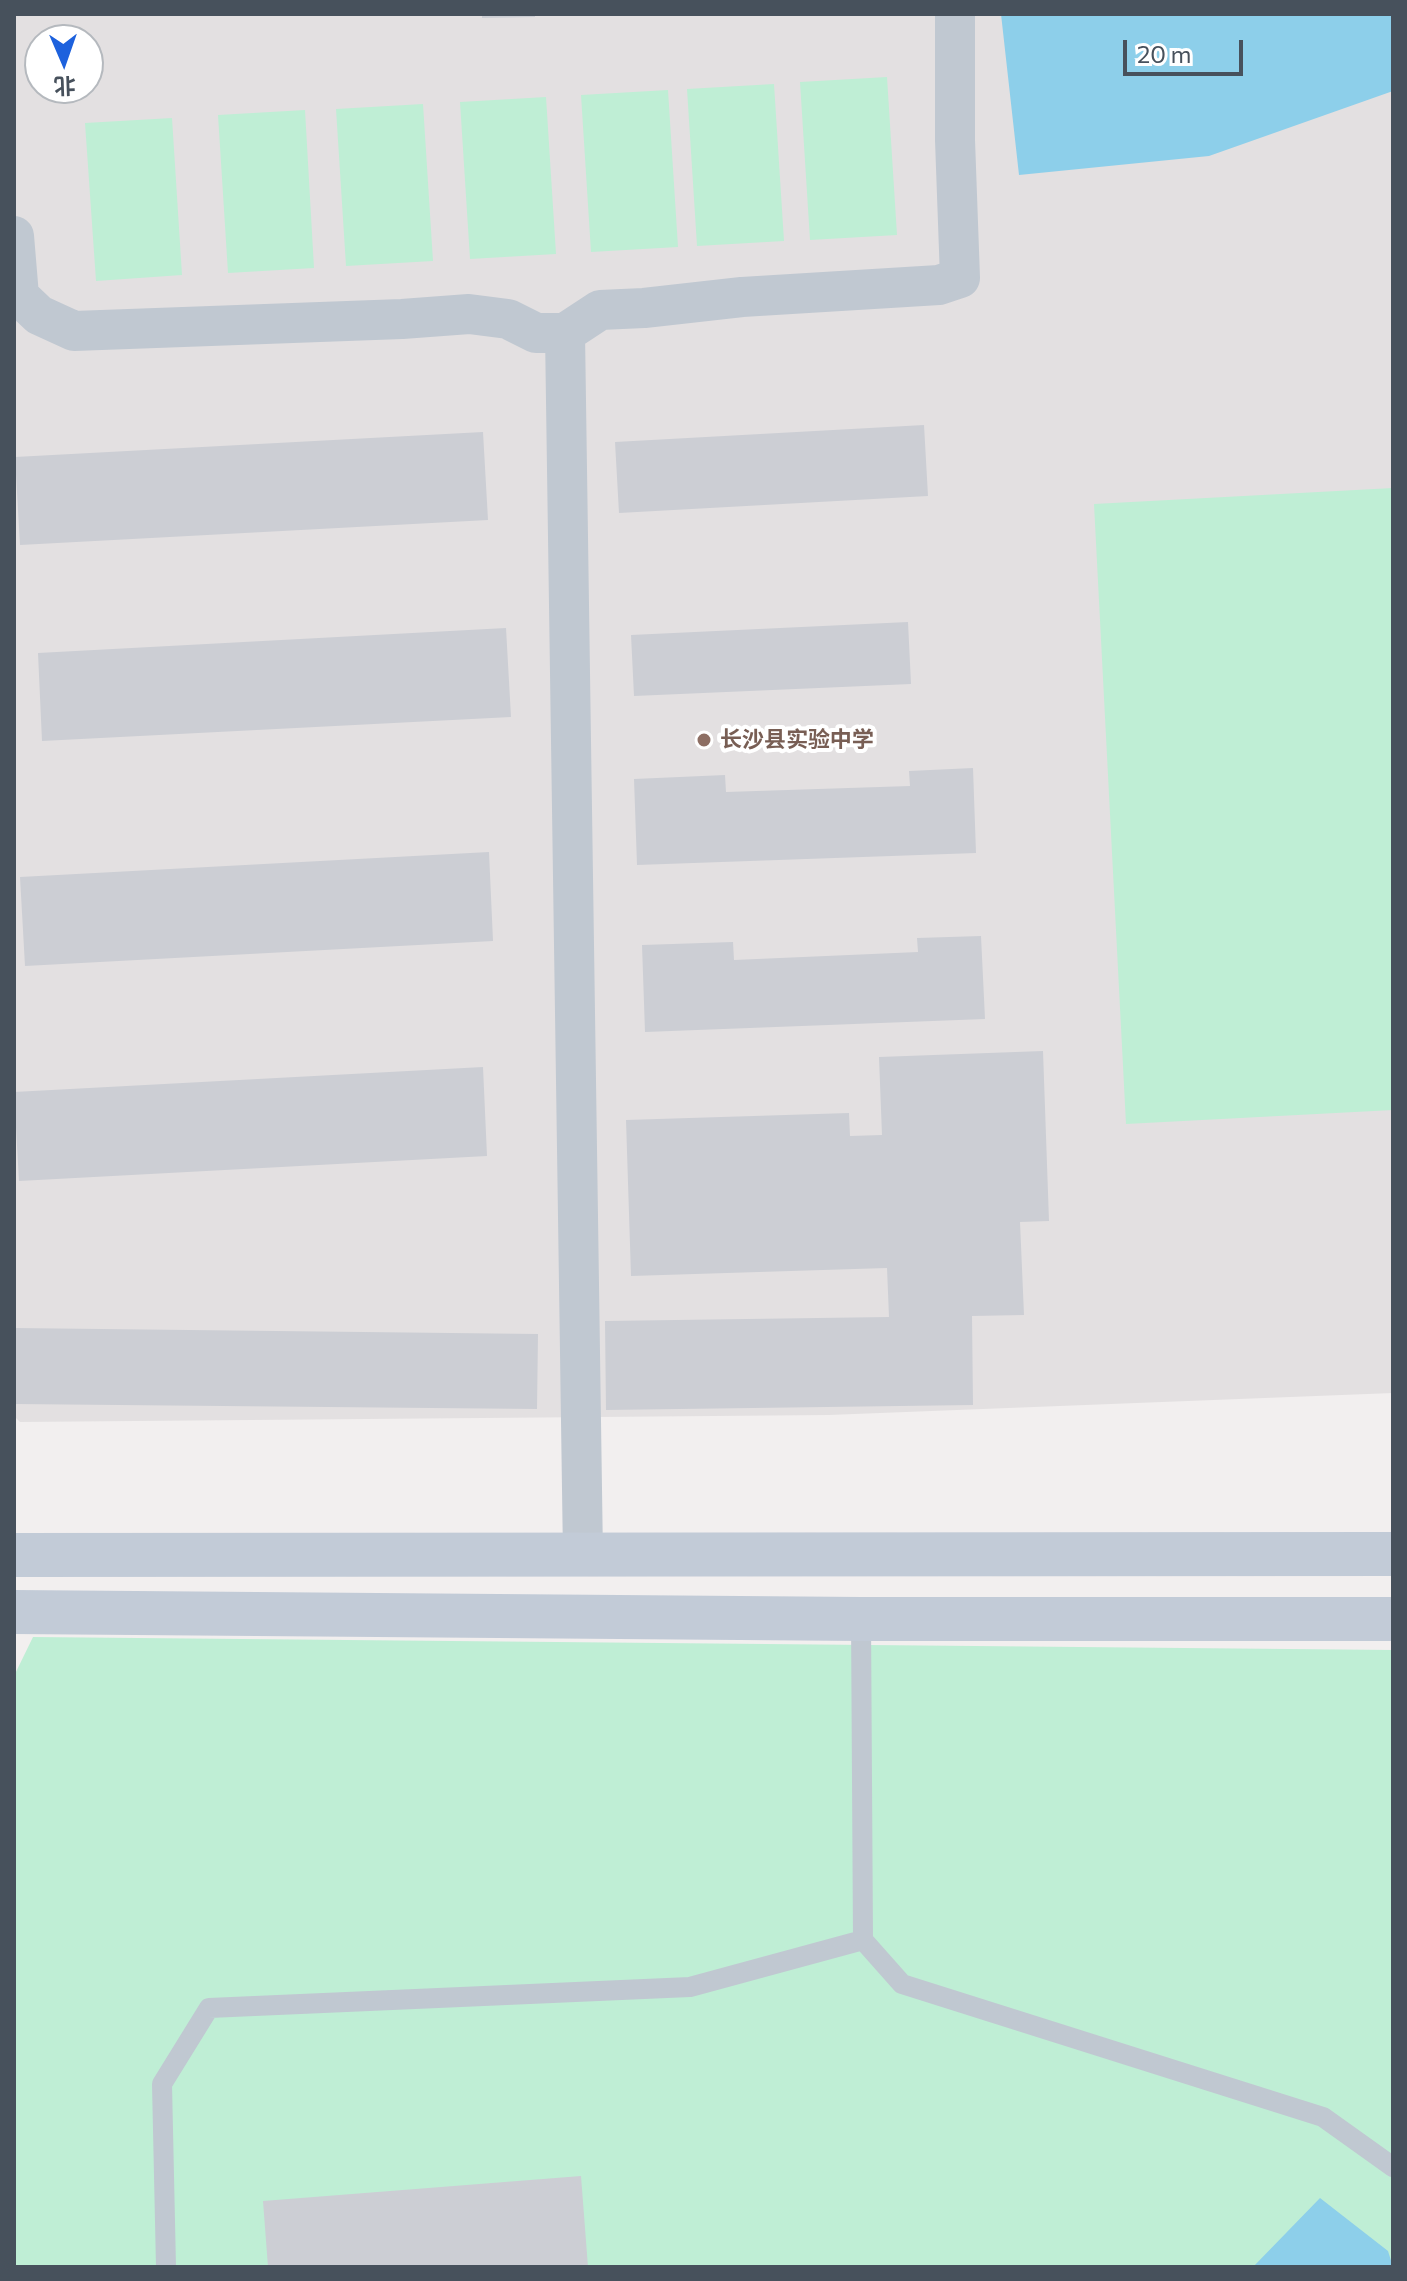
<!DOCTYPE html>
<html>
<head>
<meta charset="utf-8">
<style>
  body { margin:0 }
  #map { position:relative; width:1407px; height:2281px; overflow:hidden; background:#f2efef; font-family:Commissioner,"Noto Sans SC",sans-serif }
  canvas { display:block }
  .frame { position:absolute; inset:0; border:16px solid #47515c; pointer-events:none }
  .north { position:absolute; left:24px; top:24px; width:80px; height:80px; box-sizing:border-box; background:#fff; border:2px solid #b5b9be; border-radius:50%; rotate:178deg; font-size:22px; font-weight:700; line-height:32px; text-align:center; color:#47515c }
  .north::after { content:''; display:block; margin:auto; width:28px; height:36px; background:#1d61dd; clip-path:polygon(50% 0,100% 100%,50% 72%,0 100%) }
  .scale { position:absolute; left:1123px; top:40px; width:120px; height:36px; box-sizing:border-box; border:4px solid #47515c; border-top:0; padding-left:10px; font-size:24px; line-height:28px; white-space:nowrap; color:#47515c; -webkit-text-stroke:6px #fff; paint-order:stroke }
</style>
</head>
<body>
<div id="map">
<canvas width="1407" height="2281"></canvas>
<div class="frame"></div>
<div class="north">北</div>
<div class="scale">20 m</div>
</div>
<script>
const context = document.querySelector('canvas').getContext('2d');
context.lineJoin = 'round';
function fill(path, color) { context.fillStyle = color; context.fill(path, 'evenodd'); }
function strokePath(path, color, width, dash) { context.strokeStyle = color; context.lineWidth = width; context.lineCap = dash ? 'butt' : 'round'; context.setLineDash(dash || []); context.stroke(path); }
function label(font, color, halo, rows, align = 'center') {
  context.font = font + ' Commissioner,"Noto Sans SC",sans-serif'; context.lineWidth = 8; context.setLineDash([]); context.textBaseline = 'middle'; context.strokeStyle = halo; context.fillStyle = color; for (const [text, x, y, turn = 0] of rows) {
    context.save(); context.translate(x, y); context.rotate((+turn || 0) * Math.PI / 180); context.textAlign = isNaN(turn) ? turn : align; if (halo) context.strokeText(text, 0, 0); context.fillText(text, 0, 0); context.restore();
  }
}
const education = new Path2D(`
  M14 14H1393V1393L829 1415 20 1422 14 1416ZM40 40H88V88H40Z`);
const green = new Path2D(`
  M887 77 897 235 810 240 800 82Z
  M774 84 784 241 697 246 687 89Z
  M668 90 678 247 591 252 581 95Z
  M546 97 556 254 470 259 460 102Z
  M423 104 433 261 346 266 336 109Z
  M305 110 314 268 228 273 218 115Z
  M172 118 182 275 96 281 85 123Z
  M1393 488V1110L1126 1124 1094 504Z
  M33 1637 1393 1650V2267H14V1676Z`);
const water = new Path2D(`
  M1001 14H1393V91L1209 156 1019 175Z
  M1320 2198 1388 2251 1393 2267H1253Z`);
const building = new Path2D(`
  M482 14H535V17L482 18Z
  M924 425 928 496 619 513 615 442Z
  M483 432 488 520 20 545 15 457Z
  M908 622 911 684 634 696 631 635Z
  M506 628 511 717 42 741 38 653Z
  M973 768 976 853 637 865 634 779 725 775 726 792 910 786 909 771Z
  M489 852 493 941 25 966 20 877Z
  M981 936 985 1019 645 1032 642 945 733 942 734 960 918 952 917 938Z
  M1043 1051 1049 1221 1020 1222 1024 1315 972 1316 973 1405 606 1410 605 1321 889 1317 887 1268 631 1276 626 1120 849 1113 850 1136 882 1135 879 1057Z
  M483 1067 487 1156 19 1181 14 1092Z
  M14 1328 538 1334 537 1409 14 1404Z
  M581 2176 588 2267H268L263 2201Z`);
const lane = new Path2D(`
  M861 1619 863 1940 902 1984 1323 2117 1393 2167
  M166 2267 162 2084 209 2008 690 1987 863 1940`);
const street = new Path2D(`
  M14 236 19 296 39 315 74 331 402 319 469 314 508 319 536 333H565L600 310 644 308 742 297 939 285 960 278 955 140V14
  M565 333 583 1556`);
const secondary = new Path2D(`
  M14 1555 1393 1554
  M14 1612 861 1619H1393`);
const markers = [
  [704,740,8,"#8d6e63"]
];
const educationNames = [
  ["长沙县实验中学",720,740]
];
fill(education, '#e3e0e1');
fill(green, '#bfeed5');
fill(water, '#8dcfea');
fill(building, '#ccced4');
strokePath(lane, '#c0c8d1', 20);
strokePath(street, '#c0c8d1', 40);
strokePath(secondary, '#c2cbd7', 44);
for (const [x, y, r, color] of markers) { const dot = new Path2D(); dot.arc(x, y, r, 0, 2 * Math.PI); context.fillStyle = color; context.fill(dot); strokePath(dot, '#fff', 3); }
label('bold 22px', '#785e54', '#fff', educationNames, 'left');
</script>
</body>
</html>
